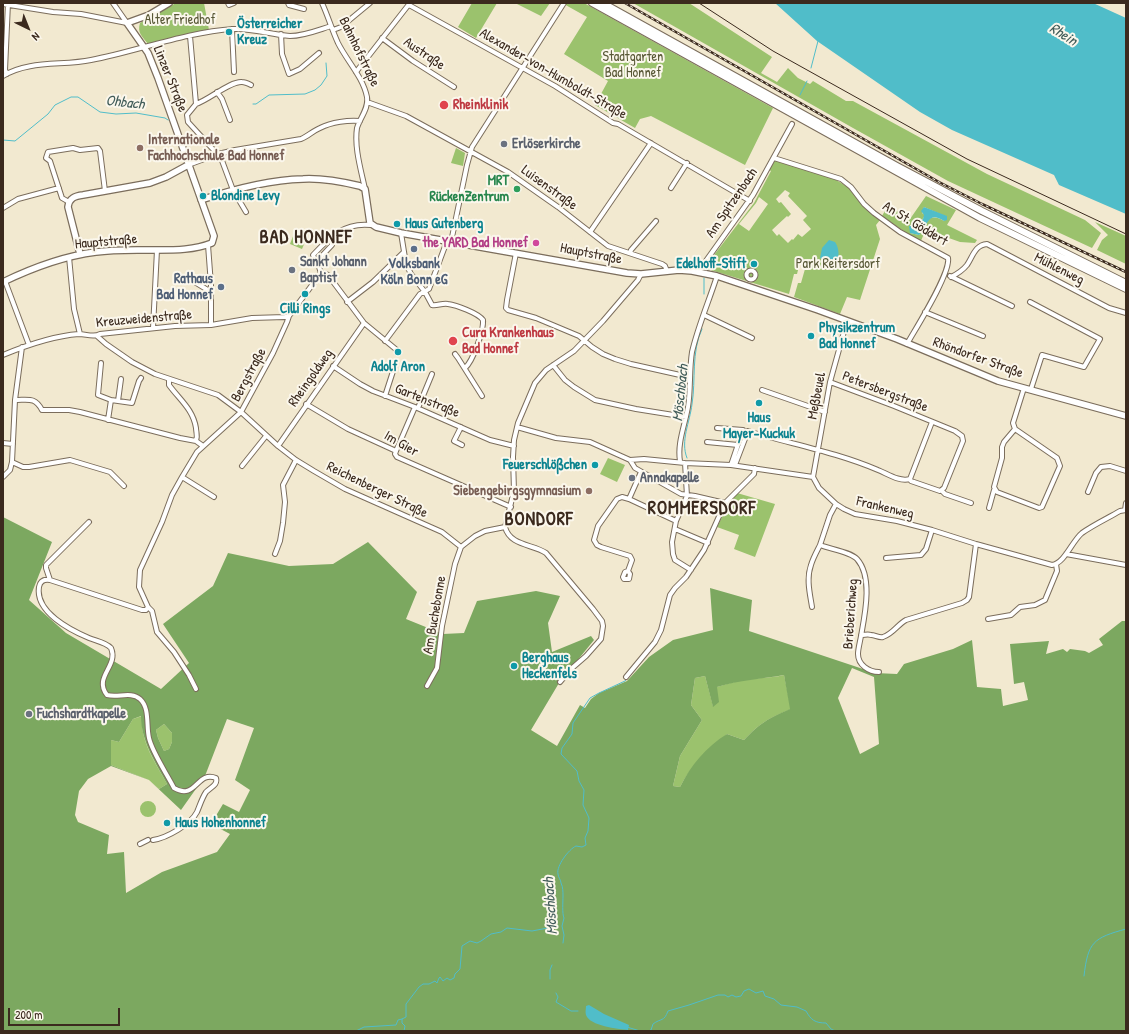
<!DOCTYPE html>
<html>
<head>
<meta charset="utf-8">
<style>
  body { margin:0 }
  #map { position:relative; width:1129px; height:1034px; overflow:hidden; background:#f2e9d0; font-family:"Patrick Hand",sans-serif }
  canvas { display:block }
  .frame { position:absolute; inset:0; border:4px solid #3b2a1e; pointer-events:none }
  .north { position:absolute; left:8px; top:8px; width:40px; height:40px; -webkit-text-stroke:3px #fbf7ec; paint-order:stroke; rotate:137deg; font-size:11px; font-weight:700; line-height:16px; text-align:center; color:#3b2a1e }
  .north::after { content:''; display:block; margin:auto; width:14px; height:18px; background:#3b2a1e; clip-path:polygon(50% 0,100% 100%,50% 72%,0 100%) }
  .scale { position:absolute; left:8px; top:1008px; width:112px; height:18px; box-sizing:border-box; border:2px solid #3b2a1e; border-top:0; padding-left:5px; font-size:12px; line-height:14px; white-space:nowrap; color:#3b2a1e; -webkit-text-stroke:3px #fbf7ec; paint-order:stroke }
</style>
</head>
<body>
<div id="map">
<canvas width="1129" height="1034"></canvas>
<div class="frame"></div>
<div class="north">N</div>
<div class="scale">200 m</div>
</div>
<script>
const context = document.querySelector('canvas').getContext('2d');
context.lineJoin = 'round';
function fill(path, color) { context.fillStyle = color; context.fill(path, 'evenodd'); }
function strokePath(path, color, width, dash) { context.strokeStyle = color; context.lineWidth = width; context.lineCap = dash ? 'butt' : 'round'; context.setLineDash(dash || []); context.stroke(path); }
function label(font, color, halo, rows, align = 'center') {
  context.font = font + ' "Patrick Hand",sans-serif'; context.lineWidth = 4; context.setLineDash([]); context.textBaseline = 'middle'; context.strokeStyle = halo; context.fillStyle = color; for (const [text, x, y, turn = 0] of rows) {
    context.save(); context.translate(x, y); context.rotate((+turn || 0) * Math.PI / 180); context.textAlign = isNaN(turn) ? turn : align; if (halo) context.strokeText(text, 0, 0); context.fillText(text, 0, 0); context.restore();
  }
}
const green = new Path2D(`
  M176 3H204L209 30 148 44C142 36 137 33 140 23Z
  M472 3H497L476 38 458 27Z
  M515 3H550L541 16Z
  M562 3H584L773 108 745 165 651 116 640 119 635 128 595 105 608 81 564 54 587 17Z
  M633 3H689L772 57 761 73 777 82 788 68 798 78 810 84 813 81 846 101H853L987 174 1085 220 1101 233 1092 248 948 181 853 128Z
  M456 148 465 153 463 166 451 163Z
  M775 160 833 178 854 191 864 206 880 220 876 225 880 239 860 300 847 297 840 314 794 297 798 283H801L805 269H802L805 260 796 258V261L800 262 797 274H794L789 294 704 268 754 203 771 171 769 170ZM785 190 790 193 788 196 807 216 803 220 811 229 802 237 798 234 793 240 792 239 788 243 779 234 777 236 772 230 787 216 788 217 791 214 781 202 779 203 776 199ZM759 197 768 204 749 231 739 224 756 203Z
  M926 196 956 210 947 225 977 240 975 243 960 242 946 237 944 241 925 231 921 241 905 232 882 216 886 209 891 207 910 219ZM924 207 947 217 944 221C938 217 933 216 927 220V224L919 235 910 233V225L912 226C917 225 923 220 925 215L922 213Z
  M1095 222 1126 236V264L1097 250 1102 240 1108 235Z
  M295 231 306 232 303 239 305 242 302 249 290 244Z
  M608 458 625 465 617 482 600 474Z
  M737 493 775 504 755 557 734 549 739 535 717 527 729 503Z
  M784 675 791 709C769 718 760 723 744 740L727 734C709 751 691 765 680 787L673 786 680 756 702 720 691 705 695 678 705 676 713 706 717 687C731 682 746 679 761 678 769 677 776 677 784 675Z
  M142 716C140 742 156 763 167 784L159 789 149 780 111 765V740L119 742 133 719Z
  M164 724 172 733V742L169 749 164 751 158 738 156 730Z
  M140 809a8 8 0 1 1 16 0a8 8 0 1 1-16 0Z`);
const forest = new Path2D(`
  M3 517 52 542 29 600 66 633 161 689 189 663 163 624 213 586 228 553 289 566 333 564 368 542 417 592 406 619 443 634 464 633 477 601 536 591 560 596 548 623 552 652 591 636 594 640 559 683 531 730 557 746 580 705 585 708 591 699 599 693 627 681 649 657 673 640 713 630 710 588 752 600 749 631 875 673 897 674 904 664 953 649 972 640 977 687 1001 689 1003 706 1028 700 1024 682 1014 684 1010 644 1049 641 1046 654 1063 649 1067 652 1070 649 1085 651 1089 653 1103 645 1099 639 1122 621H1126V1031H3ZM852 668 874 677 879 744 860 754 838 698ZM784 675 790 709C769 718 760 723 744 740L727 734C706 747 691 765 680 787L673 786 680 756 702 720 691 705 695 678 705 676 713 707 719 702 717 687C739 680 762 679 784 675ZM141 716C141 742 156 763 167 784L159 789 149 780 111 765V740L119 742 133 719ZM227 719 254 728 235 780 250 790 239 812 223 804 211 824 230 834 217 852 162 872 126 893 124 852 107 854 109 835 78 822 75 815 79 791 88 779 111 766 149 780 181 810 205 776ZM164 724 172 733V742L169 749 164 751 158 738 156 730Z`);
const water = new Path2D(`
  M775 3H1093L1126 18V214L1059 185 1054 175 952 130 920 112 817 41Z
  M924 207 947 216V220L944 221C928 210 928 225 919 235L910 233 909 226H915L923 219 924 215 921 211Z
  M829 240 835 242C839 247 840 258 836 263H831L830 264 820 258 822 248Z
  M589 1005 604 1014 629 1025 628 1030C618 1029 590 1026 586 1015 585 1012 586 1009 586 1006Z`);
const stream = new Path2D(`
  M811 68 818 41
  M800 95 807 81
  M253 104H256L269 95 305 94 315 90 321 85 327 76 326 63
  M3 140 15 141 48 114 55 105 71 97H78L100 112 116 114 136 113 165 118 168 120
  M704 278V294
  M687 458C680 441 690 422 692 404 696 380 691 352 702 329
  M563 943 564 935 562 926 564 918C562 914 563 901 563 896 563 892 563 887 561 883 561 880 558 877 558 874 556 866 569 849 576 846L582 847 586 845 585 838 588 831 589 818 583 805 584 790 579 781 577 771 561 754 562 748 572 734 573 723 590 698 599 693 625 681 656 644
  M1084 976C1088 942 1093 938 1126 929
  M550 979V970L552 965
  M556 993 558 997 556 1002 571 1011H578
  M627 1027 640 1031
  M345 1031H356L364 1027 396 1025 398 1020 402 1019
  M404 1031 405 1026 402 1023V1019L406 1017V1004L419 987 423 984H429L435 981 437 983 439 978 440 977 443 981 447 978 450 980 454 978 455 974 460 969 462 946 470 941 477 943 481 941 491 934 501 932 507 928 532 931 558 926
  M648 1031 651 1030 653 1024C661 1018 664 1022 668 1011L689 1005 718 995H725L728 997 732 995 736 997 741 996 744 991 749 989 756 993 763 991 765 996 774 999 781 1005 797 1007 806 1011C811 1020 815 1023 826 1023L831 1029 835 1031`);
const minor = new Path2D(`
  M113 3 127 23
  M228 3 229 5 234 3
  M288 3 289 5 304 9
  M322 3C328 16 332 30 338 43 347 61 363 77 367 97 369 108 360 118 357 128 354 147 361 170 365 189
  M3 4 53 12 81 14 127 23
  M409 5 555 86 613 123 618 124 750 201
  M232 29 234 72
  M333 30 341 27 370 3
  M281 34 282 54 289 74 300 69 319 53
  M190 36 196 104 187 115 188 122 221 158 233 190 246 212
  M382 38 413 61 454 87
  M356 72 410 3
  M7 74 5 70 8 3
  M3 76C29 60 62 66 91 60 138 51 186 32 233 29 253 28 271 35 290 36 304 36 318 30 331 26
  M217 92 222 99 230 120
  M367 102 406 116 508 172 558 207 608 246 662 264 665 266 667 271
  M196 104C209 100 230 81 242 82 245 82 249 84 251 85
  M774 158 841 179 851 187 864 204 874 213 900 232 948 258C951 273 916 328 907 344
  M188 165 218 154 235 150 301 139C308 136 313 131 320 128 332 122 348 120 360 121
  M671 188 687 163
  M69 202 62 198 50 161 46 158 48 152 73 148 80 150 98 148 100 151 105 191
  M3 208 18 199 59 188
  M590 232 651 143
  M401 233 406 264 411 274 425 292 432 305C437 306 442 303 448 304 456 305 478 313 483 320 484 330 473 361 465 368
  M451 242 467 165 472 147 564 3
  M208 245 211 285V325
  M516 253 507 300 506 308 508 310 536 318 579 336 592 347 603 354 615 359 631 364 689 377
  M630 253 631 250 656 221
  M69 257 74 309 80 334
  M317 261 332 245V243L328 239
  M746.5 275a4.5 4.5 0 1 1 9 0a4.5 4.5 0 1 1-9 0Z
  M698 272 753 195 792 124
  M321 273H324L328 275 364 323 398 351
  M321 273 317 261 315 260 313 255C330 237 344 222 371 225
  M950 276 1012 306
  M951 277C957 274 963 270 967 265 973 256 975 245 987 244L1109 308 1126 313
  M188 278 211 292
  M5 281 29 345
  M347 302 373 282 404 252
  M1030 302 1100 339 1084 367 1042 355 1031 389
  M925 312 983 336
  M704 315 752 338
  M153 328 157 250
  M97 336 106 344 132 362 155 374 218 395 241 412 278 446 296 460 314 471 345 489 442 532 461 547
  M385 341 420 294 429 289 447 241
  M455 354 458 358 482 396
  M3 355C27 345 52 336 79 334 86 334 94 338 100 334L175 326 211 325 252 318 285 317 289 316
  M101 363 98 395 111 400 132 403 139 381 141 378
  M553 365 565 380 574 387 595 400 636 409 686 417
  M333 366 360 384 373 391 415 407 490 440 514 446
  M169 380V385C179 399 193 409 196 428 196 432 198 436 196 441
  M830 382 894 406 955 431 962 436 963 441 944 488 940 491 911 481 910 479 932 422
  M762 390 825 412
  M385 396 396 362
  M15 400C29 400 35 397 42 410H69L80 412 180 438 196 441 203 446
  M118 401 121 379
  M306 404 348 429 396 451
  M415 407 396 451 395 454 397 457 511 507
  M418 408 432 374
  M108 420 111 400
  M461 427 454 441 462 445
  M517 427 556 438 590 442 630 460 635 468 681 494 695 496 725 503
  M717 428 743 430 731 465
  M1015 429 1004 442 1002 447V458L994 487 997 492 1039 508 1042 507 1060 466 1057 458 1015 429 1013 423 1024 388
  M707 442 738 445
  M3 443 13 444
  M278 446 364 323
  M630 460 644 459 685 463 731 465 813 477
  M680 461C677 443 685 425 688 407 691 389 689 371 692 352 698 326 709 301 717 276
  M12 462 23 467H29L70 460 110 472 124 486
  M685 463 687 496 676 521 672 542 673 554 675 560 691 570
  M735 465 748 431C791 444 836 452 878 470 888 474 899 482 910 479
  M242 466 266 436
  M641 472 629 499 676 521
  M3 477 10 470 12 462 15 400 22 347
  M182 477 214 497
  M813 477 819 488 836 504 844 509 855 514 897 521 932 530 976 544 1052 565C1065 563 1072 541 1082 533 1093 525 1108 518 1120 511L1126 510
  M813 477 830 382 847 321
  M942 491 945 494 971 503
  M1088 492 1096 473 1101 467 1110 466 1126 471
  M836 504 830 515 820 545C830 549 851 552 857 559 873 577 865 614 861 636 860 642 858 649 858 654 858 665 869 672 879 672
  M989 508 994 490
  M1125 510 1126 503
  M505 527 514 491 513 457 514 440 518 423 535 383 546 370 574 351 603 321 638 280 641 274
  M505 527C510 546 533 544 546 553L593 609 602 621 603 626 601 639 586 656 571 669 560 682
  M675 529 708 543
  M461 547 475 536 485 531 505 527
  M275 554 280 541 283 523 285 502 283 485 296 460
  M1066 554 1126 565
  M886 558 921 555 926 549 932 530
  M628 571 630 574 629 579H624L623 577 625 572 628 571 632 560 630 556 601 547 597 545 594 540 598 526 617 499 622 497 629 499
  M50 580 46 568V565L89 522
  M148 607 146 610H142L50 580C44 579 40 581 39 587 35 612 70 630 89 638 96 641 105 642 111 648 119 666 93 677 107 695 118 698 131 691 140 699 150 708 146 726 149 738 152 752 167 774 174 788 196 801 197 770 216 778 218 785 211 787 206 792 202 798 200 805 197 812 191 824 167 838 153 840
  M812 607C810 594 806 579 811 565 813 558 817 551 820 545
  M988 619 1011 615 1020 607 1035 605 1045 600 1057 571 1056 564
  M861 635C865 635 868 634 871 635 875 635 879 638 883 637 893 634 898 624 906 620L962 603 967 600 969 597 976 544
  M626 677 655 642 661 630 670 595 675 588 686 577 704 550 725 503 754 474 755 468
  M427 686 437 668 442 626 455 564 461 547
  M196 689 189 675 174 652 157 632 152 611 148 607 139 587 140 570 162 522 172 495 182 477 197 452 241 412 273 353 287 322 289 316 321 273
  M140 844 148 840`);
const major = new Path2D(`
  M201 200C234 189 268 180 303 179 320 178 343 182 360 186L365 189 370 223 376 227 401 233 627 273 641 274 679 270 692 271 717 276 818 310 897 339 998 381 1126 416
  M80 254 68 207C69 198 75 196 83 195L150 183 166 177 188 165
  M3 282C32 268 64 256 96 252 116 249 137 250 157 250 176 250 194 250 212 243L214 236 158 78 148 53 127 23 149 15 169 3`);
const highway = new Path2D(`
  M592 3 980 218 1126 289
  M603 3 897 166 982 211 1126 283`);
const tram = new Path2D(`
  M699 3 773 51 967 159 1126 234`);
const rail = new Path2D(`
  M625 3 939 182 982 204 1126 272`);
const markers = [
  [229,32,4,"#0f9aa8"],
  [444,105,5,"#e0444e"],
  [504,144,4,"#6b7280"],
  [140,148,4,"#8d6e63"],
  [517,189,4,"#2e9e5b"],
  [203,196,4,"#0f9aa8"],
  [397,224,4,"#0f9aa8"],
  [536,243,4,"#d1479c"],
  [414,249,4,"#5c6f8a"],
  [754,264,4,"#0f9aa8"],
  [292,270,4,"#6b7280"],
  [221,287,4,"#5c6f8a"],
  [305,294,4,"#0f9aa8"],
  [811,336,4,"#0f9aa8"],
  [453,341,5,"#e0444e"],
  [398,352,4,"#0f9aa8"],
  [759,403,4,"#0f9aa8"],
  [595,465,4,"#0f9aa8"],
  [632,478,4,"#6b7280"],
  [589,491,4,"#8d6e63"],
  [514,666,4,"#0f9aa8"],
  [29,714,4,"#6b7280"],
  [167,823,4,"#0f9aa8"]
];
const parkNames = [
  ["Alter Friedhof",180,20],
  ["Stadtgarten",633,57],
  ["Bad Honnef",633,73],
  ["Park Reitersdorf",838,264]
];
const cultureNames = [
  ["Österreicher",237,24],
  ["Kreuz",237,40],
  ["Blondine Levy",211,196],
  ["Haus Gutenberg",405,224],
  ["Edelhoff-Stift",746,264,"right"],
  ["Cilli Rings",305,309,"center"],
  ["Physikzentrum",819,328],
  ["Bad Honnef",819,344],
  ["Adolf Aron",398,367,"center"],
  ["Haus",759,418,"center"],
  ["Mayer-Kuckuk",759,434,"center"],
  ["Feuerschlößchen",587,465,"right"],
  ["Berghaus",522,658],
  ["Heckenfels",522,674],
  ["Haus Hohenhonnef",175,823]
];
const streetNames = [
  ["Bahnhofstraße",359,52,64],
  ["Austraße",424,54,34],
  ["Alexander-von-Humboldt-Straße",553,74,30],
  ["Linzer Straße",170,79,68],
  ["Luisenstraße",549,188,36],
  ["Am Spitzenbach",732,203,-56],
  ["An St. Göddert",915,224,31],
  ["Hauptstraße",106,242,-5],
  ["Hauptstraße",591,254,11],
  ["Mühlenweg",1059,269,27],
  ["Kreuzweidenstraße",144,319,-5],
  ["Rhöndorfer Straße",978,358,20],
  ["Bergstraße",249,375,-62],
  ["Rheingoldweg",311,378,-55],
  ["Petersbergstraße",885,392,21],
  ["Meßbeuel",817,396,-79],
  ["Gartenstraße",427,401,22],
  ["Im Gier",401,444,30],
  ["Reichenberger Straße",377,490,26],
  ["Frankenweg",885,508,13],
  ["Brieberichweg",851,614,-86],
  ["Am Buchebonne",435,615,-80]
];
const healthNames = [
  ["Rheinklinik",453,105],
  ["Cura Krankenhaus",462,333],
  ["Bad Honnef",462,349]
];
const educationNames = [
  ["Internationale",148,140],
  ["Fachhochschule Bad Honnef",148,156],
  ["Siebengebirgsgymnasium",581,491,"right"]
];
const worshipNames = [
  ["Erlöserkirche",512,144],
  ["Sankt Johann",300,262],
  ["Baptist",300,278],
  ["Annakapelle",640,478],
  ["Fuchshardtkapelle",37,714]
];
const leisureNames = [
  ["MRT",509,181],
  ["RückenZentrum",509,197]
];
const hotelNames = [
  ["the YARD Bad Honnef",528,243]
];
const serviceNames = [
  ["Volksbank",414,264],
  ["Köln Bonn eG",414,280],
  ["Rathaus",213,279,"right"],
  ["Bad Honnef",213,295,"right"]
];
const waterNames = [
  ["Rhein",1063,35,32],
  ["Ohbach",125,103,6],
  ["Möschbach",681,393,-84],
  ["Möschbach",551,906,-94]
];
const districtNames = [
  ["BAD HONNEF",306,238],
  ["ROMMERSDORF",702,509],
  ["BONDORF",539,520]
];
fill(green, '#9bc26d');
fill(forest, '#7ca860');
fill(water, '#50bdc9');
strokePath(stream, '#50bdc9', 1);
strokePath(minor, '#7b6d5c', 6);
strokePath(major, '#7b6d5c', 8);
strokePath(highway, '#7b6d5c', 8);
strokePath(minor, '#fff', 4);
strokePath(major, '#fff', 5.5);
strokePath(highway, '#fff', 6);
strokePath(tram, '#3b2a1e', 1);
strokePath(rail, '#3b2a1e', 2.5);
strokePath(rail, '#fbf7ec', 1, [3]);
for (const [x, y, r, color] of markers) { const dot = new Path2D(); dot.arc(x, y, r, 0, 2 * Math.PI); context.fillStyle = color; context.fill(dot); strokePath(dot, '#fbf7ec', 1.5); }
label('14px', '#585836', '#fbf7ec', parkNames);
label('bold 14px', '#0d838f', '#fbf7ec', cultureNames, 'left');
label('14px', '#3b2a1e', '#fbf7ec', streetNames);
label('bold 14px', '#be3a42', '#fbf7ec', healthNames, 'left');
label('bold 14px', '#785e54', '#fbf7ec', educationNames, 'left');
label('bold 14px', '#5b616d', '#fbf7ec', worshipNames, 'left');
label('bold 14px', '#27864d', '#fbf7ec', leisureNames, 'right');
label('bold 14px', '#b23c85', '#fbf7ec', hotelNames, 'right');
label('bold 14px', '#4e5e75', '#fbf7ec', serviceNames);
label('italic 15px', '#425d5a', '#fbf7ec', waterNames);
context.letterSpacing = '1px';
label('bold 18px', '#3b2a1e', '#fbf7ec', districtNames);
context.letterSpacing = '0px';
</script>
</body>
</html>
